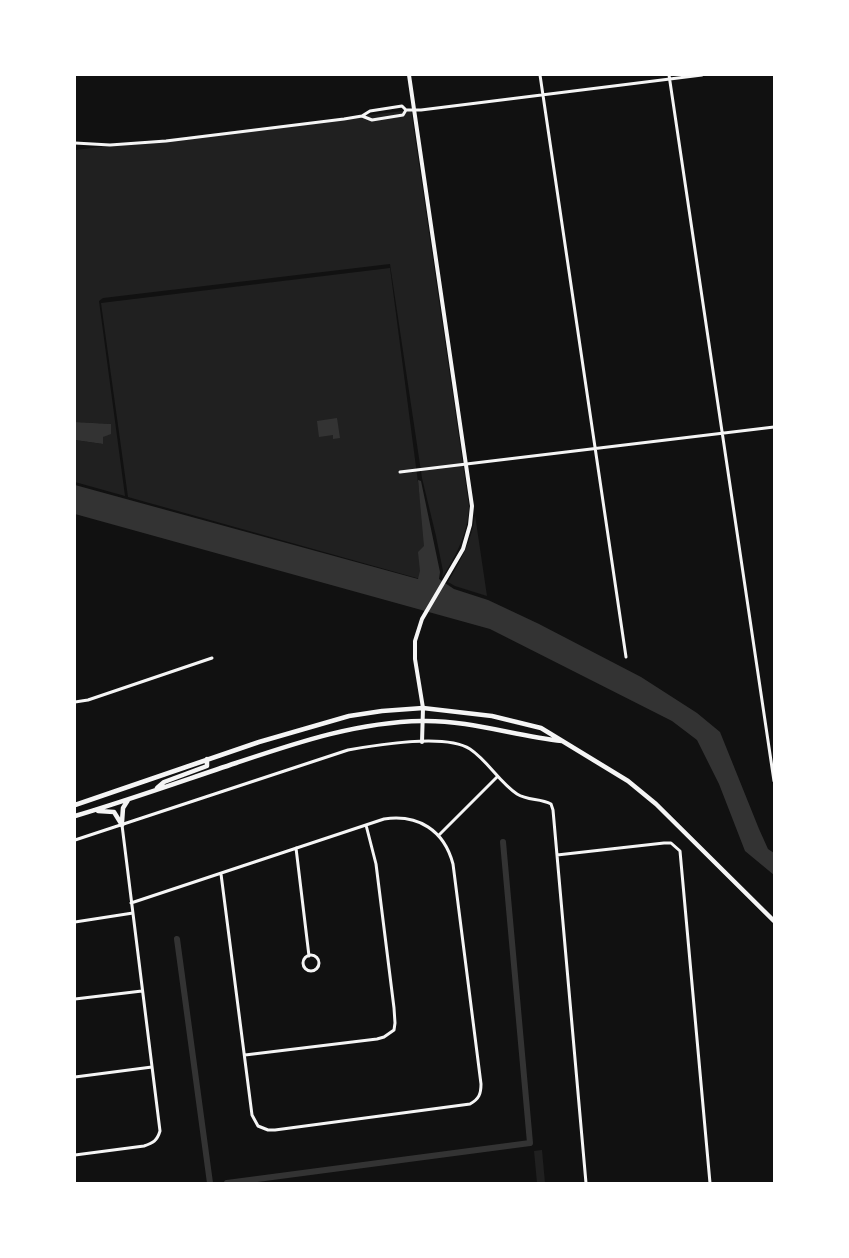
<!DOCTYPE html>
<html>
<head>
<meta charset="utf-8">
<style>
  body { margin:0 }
  #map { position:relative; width:849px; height:1258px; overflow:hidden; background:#111; font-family:"IBM Plex Sans",sans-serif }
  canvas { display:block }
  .frame { position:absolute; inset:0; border:76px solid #fff; pointer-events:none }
</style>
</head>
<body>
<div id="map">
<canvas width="849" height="1258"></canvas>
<div class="frame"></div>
</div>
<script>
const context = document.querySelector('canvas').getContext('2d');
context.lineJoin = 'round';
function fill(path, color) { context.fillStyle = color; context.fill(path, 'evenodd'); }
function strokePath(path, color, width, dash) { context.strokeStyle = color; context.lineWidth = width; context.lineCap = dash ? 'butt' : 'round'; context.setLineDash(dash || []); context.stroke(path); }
const green = new Path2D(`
  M411 110 469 506C468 534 456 555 442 578L443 571 436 536 422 478 390 264 103 298 99 301 125 496 75 482V440L103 444V437L111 424 75 422V150Z
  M390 268 431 582 128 497 101 303Z
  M475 515 487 596 455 586 448 582C461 560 472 540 475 515Z
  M542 1150 545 1183H537L534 1151Z`);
const water = new Path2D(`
  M337 418 340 438 333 439V435L319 437 317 421Z
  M75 422 111 424V434L103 437V444L75 440Z
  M418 480 421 481 440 572 439 579 454 589 488 600 539 624 641 677 697 713 720 732 759 829 768 849 774 853V875L745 851 719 784 697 740 672 721 490 629 75 514V485L418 579 420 571 418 552 424 546Z`);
const canal = new Path2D(`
  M177 939 210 1183
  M227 1183 530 1143 503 842`);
const minor = new Path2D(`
  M540 75 626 657
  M669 75 774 781
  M362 116 372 120 403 115 406 110
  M75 143 110 145 166 141 344 119 362 116 370 111 402 106 406 110H421L702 75
  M400 472 774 427
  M75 702 88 700 212 658
  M439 835 497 777
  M75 840 348 750C376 745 445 733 470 749 488 761 499 782 517 794 528 801 540 798 551 804L553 810 586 1183
  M296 848 309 956
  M557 855 664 843H671L680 851 710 1183
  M131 903 384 819C418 814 444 830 453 864L481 1084C481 1094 479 1099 470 1104L275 1130H268L258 1126 252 1115 221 874
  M75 922 133 913
  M303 963a8 8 0 1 1 16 0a8 8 0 1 1-16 0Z
  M75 999 142 991
  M245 1055 377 1039 384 1037 394 1030 395 1023 394 1008 376 864 366 825
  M75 1077 152 1067
  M75 1155 144 1146C153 1143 157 1141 160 1131L122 825`);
const tertiary = new Path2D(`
  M409 75 472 506 470 525 463 549 422 619 415 641V659L423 708 422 742`);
const secondary = new Path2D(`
  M157 788 164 782 207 766V759
  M75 805 259 742 349 716 382 711 423 708 492 716 541 728 628 781 656 804 774 921
  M98 811 114 812 122 825
  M75 816C129 800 182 781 236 763 296 743 357 722 422 721 470 720 515 736 562 741
  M122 822 123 808 128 800`);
fill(green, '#202020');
fill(water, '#333');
strokePath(canal, '#333', 6);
strokePath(minor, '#f5f5f5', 3);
strokePath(tertiary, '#f5f5f5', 4);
strokePath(secondary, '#f5f5f5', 4.5);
</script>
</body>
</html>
